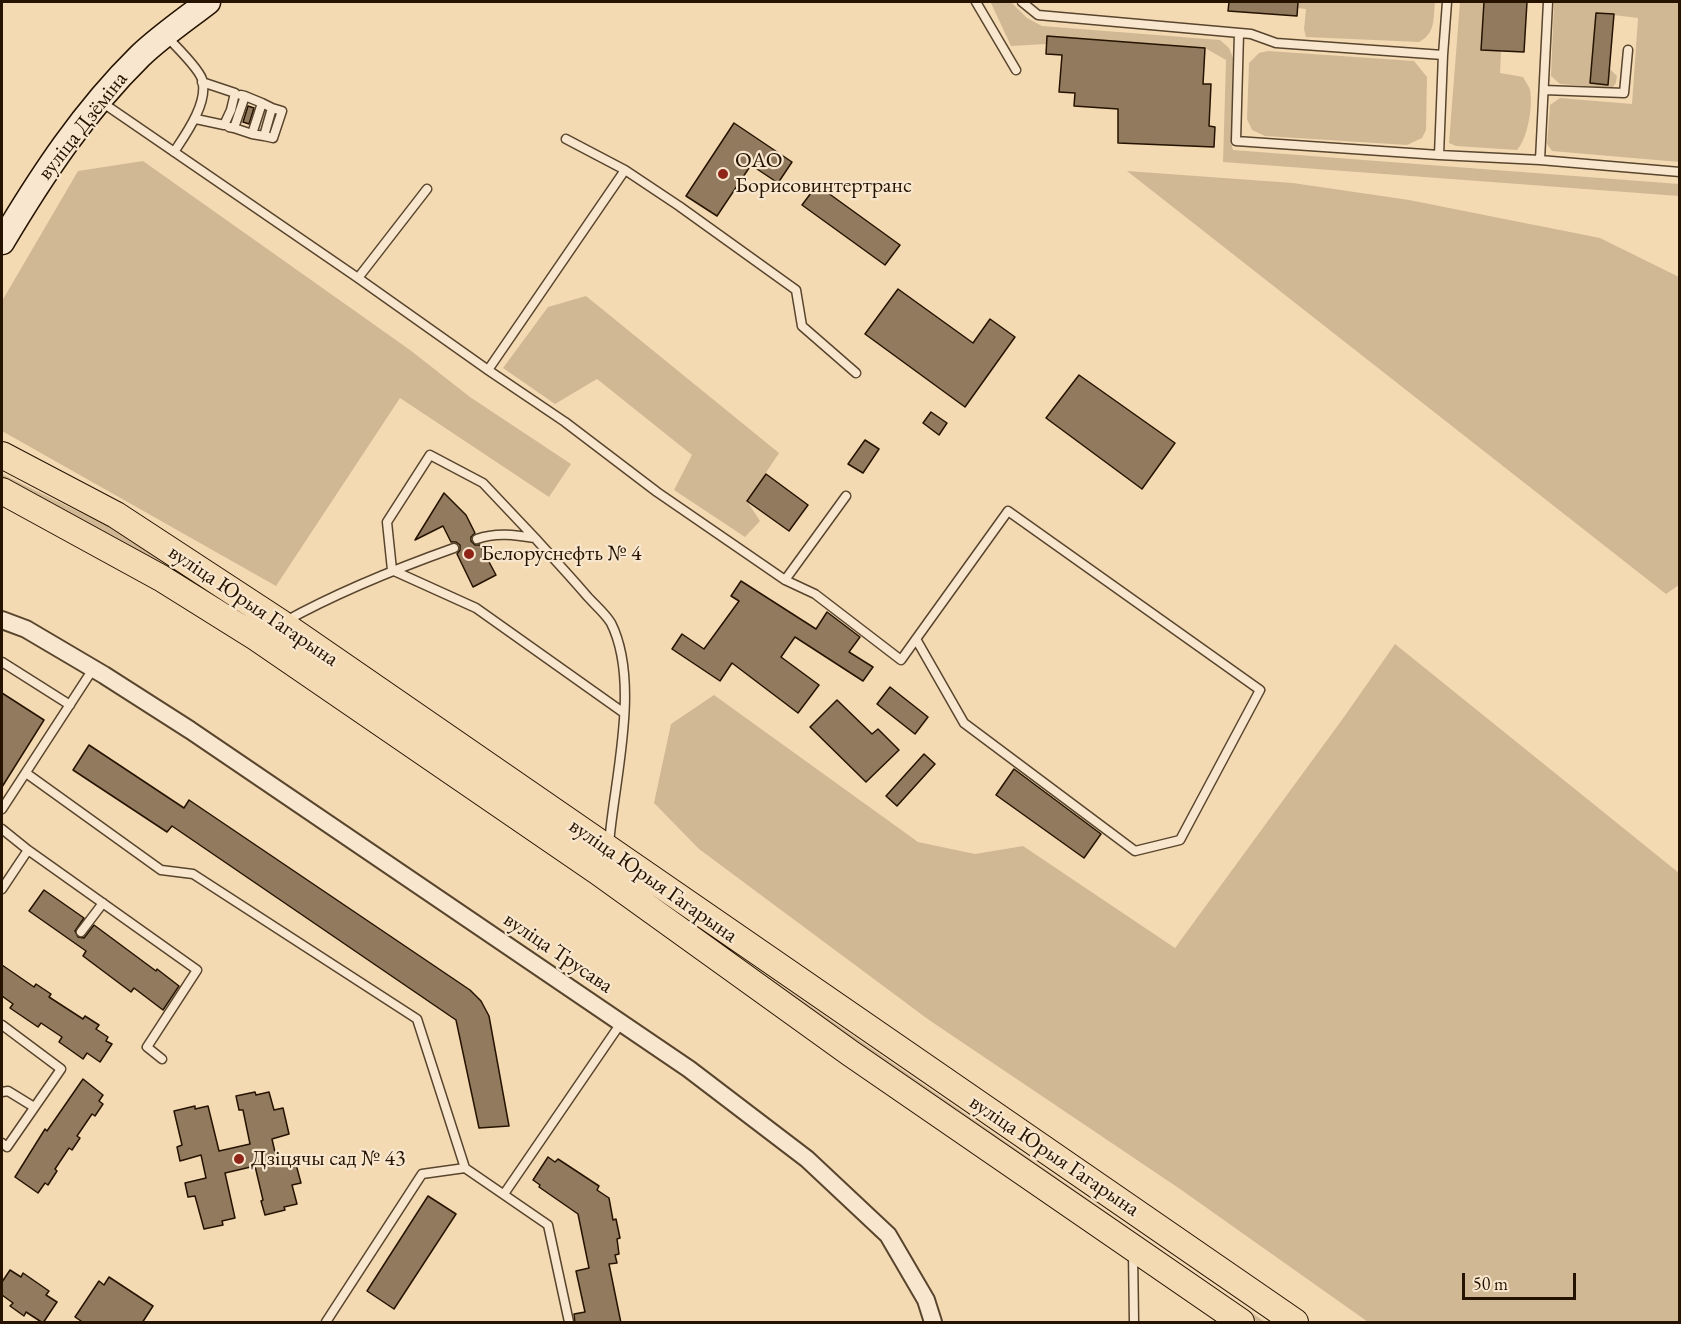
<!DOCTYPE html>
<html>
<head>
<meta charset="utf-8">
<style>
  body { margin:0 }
  #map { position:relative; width:1681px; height:1324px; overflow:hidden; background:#f4dab3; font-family:"EB Garamond",serif }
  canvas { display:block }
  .frame { position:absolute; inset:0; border:3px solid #251300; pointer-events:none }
  .scale { position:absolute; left:1462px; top:1273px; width:114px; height:27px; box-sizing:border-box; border:3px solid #251300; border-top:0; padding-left:8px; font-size:18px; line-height:21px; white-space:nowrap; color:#251300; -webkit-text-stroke:4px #f8e7ce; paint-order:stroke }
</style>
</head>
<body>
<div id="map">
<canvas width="1681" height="1324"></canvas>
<div class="frame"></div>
<div class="scale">50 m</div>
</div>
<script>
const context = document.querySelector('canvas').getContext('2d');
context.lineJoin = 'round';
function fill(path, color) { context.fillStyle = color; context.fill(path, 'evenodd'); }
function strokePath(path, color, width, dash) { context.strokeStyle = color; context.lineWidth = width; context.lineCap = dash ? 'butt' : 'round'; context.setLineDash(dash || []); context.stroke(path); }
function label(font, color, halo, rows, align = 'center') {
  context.font = font + ' "EB Garamond",serif'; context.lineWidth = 4.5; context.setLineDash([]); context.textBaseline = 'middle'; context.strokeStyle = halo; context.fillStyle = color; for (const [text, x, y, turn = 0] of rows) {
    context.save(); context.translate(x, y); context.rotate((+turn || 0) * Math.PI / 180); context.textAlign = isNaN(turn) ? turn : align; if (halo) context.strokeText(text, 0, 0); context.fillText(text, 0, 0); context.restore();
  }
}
const green = new Path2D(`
  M995 2H1011L1027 18 1042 26 1220 40 1229 48 1233 58 1231 143 1233 150 1679 184V196L1223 162 1226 60 1205 48 1047 37 1046 44 1011 46 991 3Z
  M1298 2H1435C1433 19 1436 33 1419 42L1306 37 1304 29 1306 9 1298 8Z
  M1460 2H1484L1481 49 1501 51 1500 73 1523 77C1525 81 1529 86 1530 90 1533 106 1528 138 1517 150L1456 146 1449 143Z
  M1554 2H1679V162L1552 151 1547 144 1550 105 1560 98 1632 104 1638 18 1596 13 1590 83 1608 85 1609 68 1617 76 1616 83 1612 88 1560 84 1551 76Z
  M1268 51 1414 61 1427 77 1426 130 1422 138 1407 145 1265 136 1252 130 1247 119 1249 63 1259 53Z
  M143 161 410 350 470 397 571 464 549 497 400 398 276 586 2 431V301L78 171Z
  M1127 171 1293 183 1409 200 1600 238 1679 277V585L1666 594Z
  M586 296 779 453 747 501 760 521 745 537 674 490 692 455 597 379 555 404 503 368 548 307Z
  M2 474 118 531 193 577 1265 1322H1258L233 609 2 482Z
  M1395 644 1679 873V1322H1368L1180 1189 929 1020 699 849 654 803 671 724 714 695 918 842 975 854 1023 846 1175 948 1344 717Z`);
const building = new Path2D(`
  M1229 2H1298L1297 16 1228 11Z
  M1484 2H1527L1524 52 1481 50Z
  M1596 13 1614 14 1608 85 1590 83Z
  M1047 36 1205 48 1203 84H1211L1209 126 1215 127 1214 147 1118 143V109L1074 106 1075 93 1059 92 1062 55 1046 54Z
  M248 106 254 108 249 124 243 122Z
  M734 123 792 162 778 183 751 165 717 216 686 196Z
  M817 185 900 245 885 265 802 205Z
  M898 289 973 343 990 319 1015 337 965 407 865 334Z
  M1079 375 1175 443 1142 489 1046 418Z
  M931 412 947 423 939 435 923 423Z
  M865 440 879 449 863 473 848 464Z
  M766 474 808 505 789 531 747 501Z
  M444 493 466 515 475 533 471 537V541L475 545H480L496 575 473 587 457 554 460 550V545L456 542H451L443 526 415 540Z
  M741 581 816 629 827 612 860 637 849 652 873 667 863 681 795 637 781 657 819 685 798 713 732 663 720 681 672 649 682 634 704 649 739 601 731 596Z
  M890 687 928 717 915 734 877 704Z
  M2 693 44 720 2 787Z
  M837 700 872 734 878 729 899 750 866 782 810 727Z
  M89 745 184 808 189 800 470 990 481 1001 489 1016 509 1126 479 1128 456 1020 172 826 167 832 73 770Z
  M924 754 935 764 897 806 886 796Z
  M1014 769 1101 834 1084 858 996 795Z
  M44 890 84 918 75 931 78 937 84 938 94 925 156 971 157 969 179 986 163 1010 134 988 131 992 83 956 86 951 29 911Z
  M2 965 34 987 36 984 51 994 49 997 83 1019 85 1016 99 1025 96 1029 108 1037 106 1041 112 1044 100 1062 87 1053 83 1059 59 1042 62 1037 41 1023 38 1027 10 1008 13 1004 2 996Z
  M83 1079 103 1095 99 1101 103 1104 95 1116 92 1114 77 1136 80 1138 72 1150 69 1148 55 1169 57 1171 48 1185 45 1183 38 1193 15 1177 45 1129 47 1131Z
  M255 1092 256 1095 269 1092 274 1110 283 1108 289 1134 272 1139 277 1161 294 1157 301 1183 292 1185 297 1204 284 1207 285 1210 265 1215 261 1201 263 1200 255 1166 225 1173 235 1218 222 1221 223 1225 204 1229 195 1196 188 1197 185 1183 206 1178 201 1155 180 1161 177 1147 182 1145 174 1111 195 1106V1109L208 1106 219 1151 250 1144 243 1110H239L236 1096Z
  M548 1157 555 1162 558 1159 599 1186 597 1190 609 1198 613 1220 616 1219 620 1238 617 1239 619 1254 615 1255 617 1263 609 1264 621 1323H575L574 1314 585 1312 576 1271 589 1268 578 1214 539 1187 540 1185 533 1180Z
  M428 1196 456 1214 394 1309 367 1291Z
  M10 1270 21 1277 23 1273 49 1291 46 1295 57 1302 43 1323 26 1312 24 1316 10 1306 13 1303 2 1295V1282Z
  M109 1277 153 1306 142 1323H84L75 1317 99 1281 104 1285Z`);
const lane = new Path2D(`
  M976 2 1016 70
  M1022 2 1038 15 1251 34 1276 43 1443 55 1447 2
  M1239 33 1236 141 1439 155
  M166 36C175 45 198 68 202 79 209 102 186 134 174 152
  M1443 55 1439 155 1540 160 1680 172
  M1544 90 1624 93 1628 50
  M100 101 358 278 427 189
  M196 119 224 125 231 110 235 93 202 82
  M229 127 234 128 245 96 241 95
  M234 128 252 134 262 103 245 96
  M252 134 264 136 272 108 262 103
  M264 136 273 138 282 111 272 108
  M1540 160 1548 2
  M625 170 679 206 796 290 802 326 856 373
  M358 278 488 370 565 422 657 492 785 580 846 496
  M488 370 625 170 566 139
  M535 538 483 483 430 455 387 522 392 570 476 608 624 713
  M477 539C496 532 516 535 535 538 552 557 570 576 587 596 594 604 605 613 611 623 641 683 614 780 609 844
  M785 580 815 594 901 660 916 639 1008 511 1260 690 1180 840 1135 851 964 723 916 639
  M284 622C338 592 395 569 454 548
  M2 662 70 705
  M26 773 161 870 193 874 417 1019 465 1168
  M2 809 93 669
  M2 829 28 850 2 889
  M28 850 197 970 147 1047 162 1059
  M81 932 103 903
  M2 1025 61 1069 7 1147 2 1143
  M2 1092 8 1091 34 1107
  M504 1194 621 1023
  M1133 1252 1134 1322
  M326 1322 422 1174 465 1168 548 1225 569 1322`);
const street = new Path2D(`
  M2 620 26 629 104 675 190 730 689 1069 807 1159 888 1235 926 1300 933 1322`);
const secondary = new Path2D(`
  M2 242C42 175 84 111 140 56 161 36 186 19 208 2`);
const primary = new Path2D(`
  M2 455 116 515 281 623 1295 1322
  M2 491 161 578 257 638 597 871 850 1053 1241 1322`);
const markers = [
  [723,174,6,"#8f2418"],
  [469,554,6,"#8f2418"],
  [239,1159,6,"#8f2418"]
];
const streetNames = [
  ["вуліца Дзёміна",83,126,-52],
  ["вуліца Юрыя Гагарына",253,606,34],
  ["вуліца Юрыя Гагарына",653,881,35],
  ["вуліца Трусава",558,953,34],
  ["вуліца Юрыя Гагарына",1054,1156,34]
];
const poiNames = [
  ["ОАО",735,161],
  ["Борисовинтертранс",735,186],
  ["Белоруснефть № 4",481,554],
  ["Дзіцячы сад № 43",251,1159]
];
fill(green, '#d1b895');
fill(building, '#917a5d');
strokePath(building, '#251300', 1.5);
strokePath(lane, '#59452d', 11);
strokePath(street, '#59452d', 20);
strokePath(secondary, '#251300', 27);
strokePath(primary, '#251300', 28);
strokePath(lane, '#f8e7ce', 8);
strokePath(street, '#f8e7ce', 16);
strokePath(secondary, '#f8e7ce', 24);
strokePath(primary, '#f4dab3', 26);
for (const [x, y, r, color] of markers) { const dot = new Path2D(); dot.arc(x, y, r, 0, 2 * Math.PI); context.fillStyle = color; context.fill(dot); strokePath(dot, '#f8e7ce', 2); }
label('22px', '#251300', '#f8e7ce', streetNames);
label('22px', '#251300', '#f8e7ce', poiNames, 'left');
</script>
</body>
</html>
